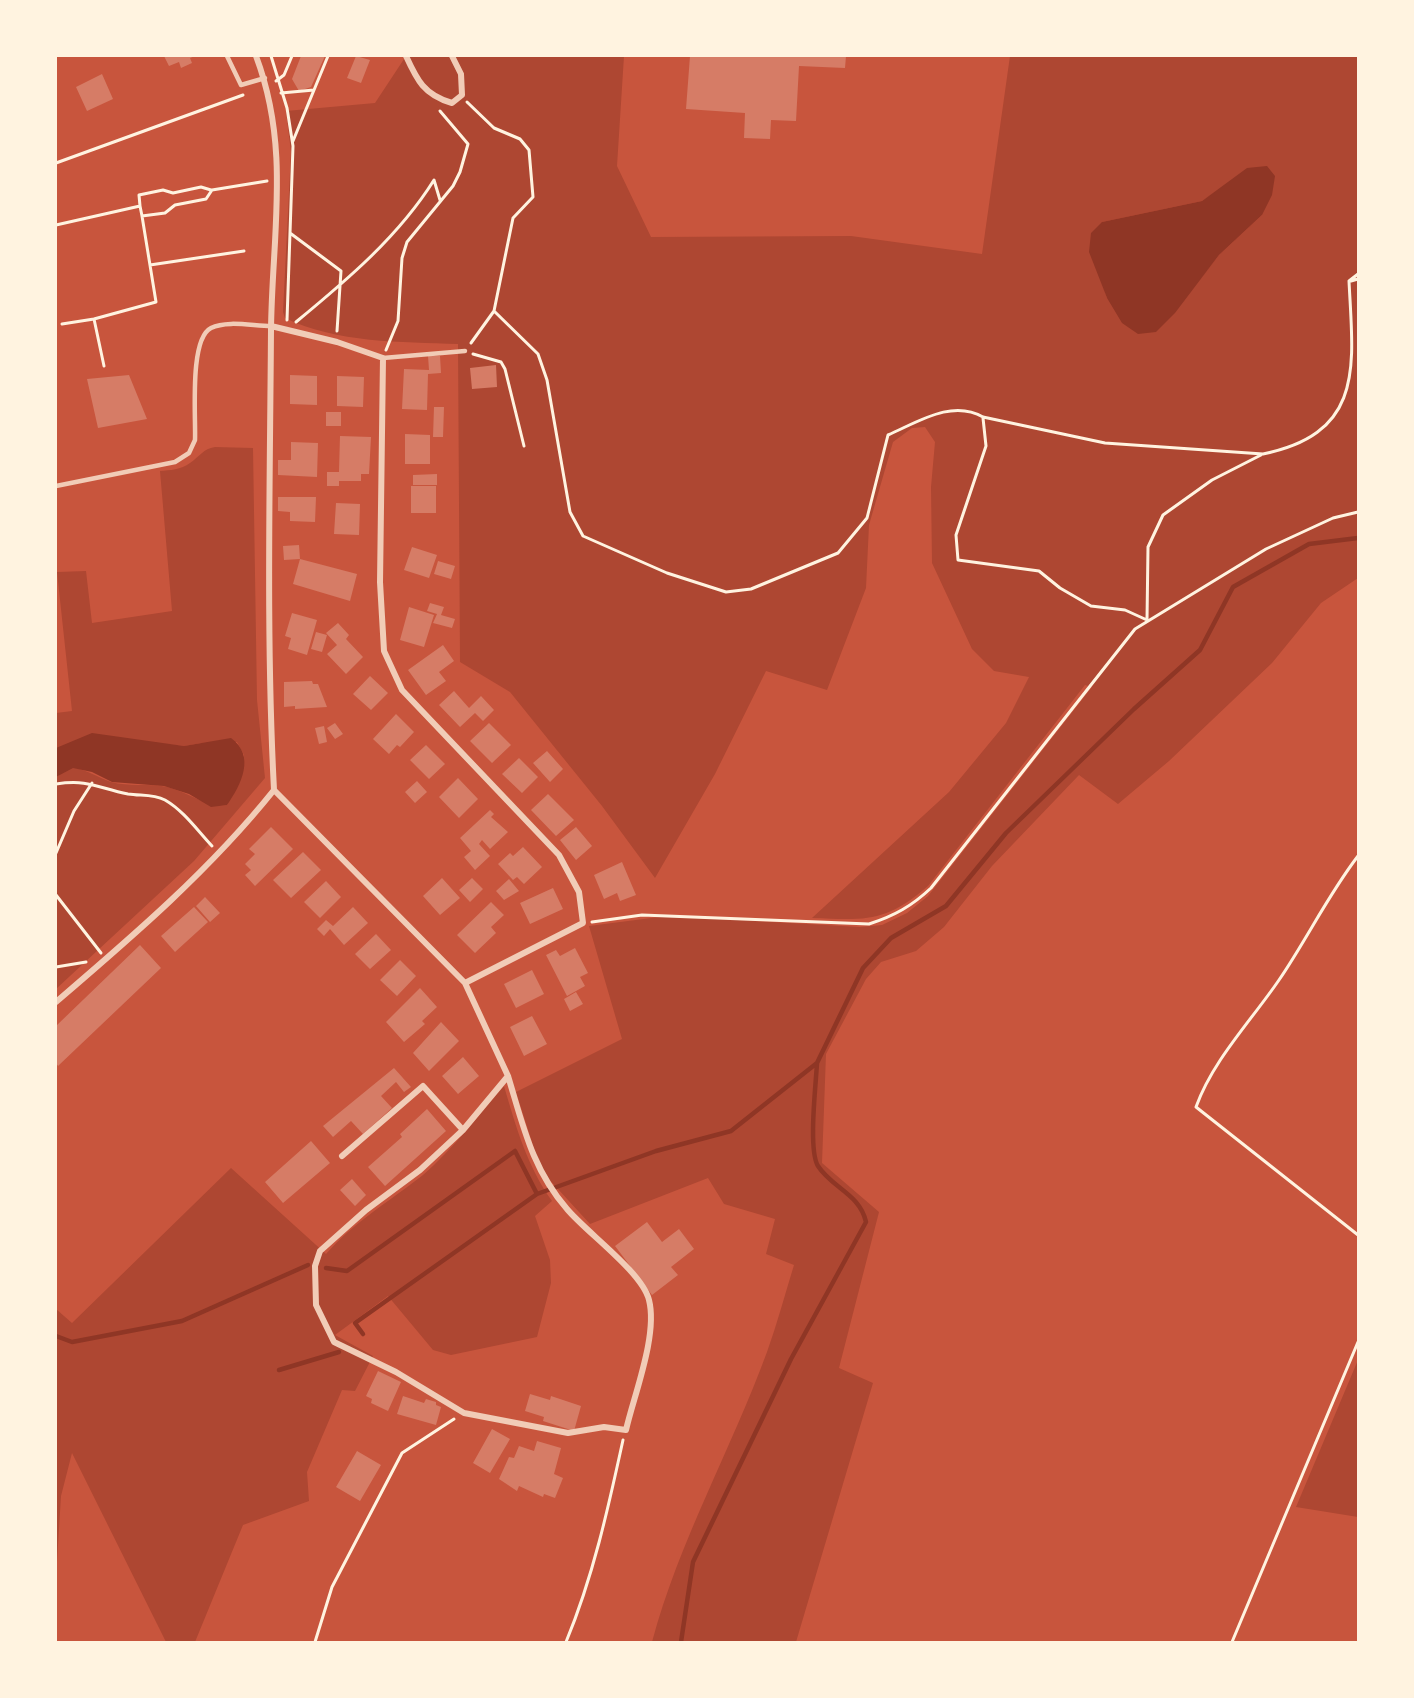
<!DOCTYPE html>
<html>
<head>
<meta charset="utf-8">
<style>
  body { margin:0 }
  #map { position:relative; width:1414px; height:1698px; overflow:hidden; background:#c8553d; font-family:Karla,sans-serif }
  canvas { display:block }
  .frame { position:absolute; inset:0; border:57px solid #fff3e0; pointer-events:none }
</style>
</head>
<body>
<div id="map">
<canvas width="1414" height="1698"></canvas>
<div class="frame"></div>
</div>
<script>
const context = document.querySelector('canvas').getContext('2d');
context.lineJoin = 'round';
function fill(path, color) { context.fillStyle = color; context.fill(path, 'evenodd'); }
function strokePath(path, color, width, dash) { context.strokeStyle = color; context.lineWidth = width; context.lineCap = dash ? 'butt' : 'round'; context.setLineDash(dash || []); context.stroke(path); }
const green = new Path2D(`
  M406 56H624L617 166 651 237 851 236 982 254 1010 56H1358V578L1321 603 1272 663 1169 761 1118 804 1079 775 992 866 944 927 916 951 881 962 866 979 826 1054 822 1163 879 1212 839 1368 873 1383 796 1642H652C679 1541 731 1450 767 1352 777 1324 785 1294 794 1265L766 1254 775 1219 724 1204 708 1178 590 1224 546 1176 537 1158 516 1092 622 1039 589 926 667 916 860 927 882 925 907 913 928 896 1092 687 1085 685 928 886C885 923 866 920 812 918L949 792 1006 723 1029 677 994 671 972 649 932 563 931 487 935 442 925 427 912 428 893 442 869 525 866 588 827 690 766 671 715 774 655 878 602 806 510 692 460 662 458 344C401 342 337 343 285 318L283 312 291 152 286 111 375 103ZM1223 187 1262 215 1219 255 1201 278 1107 298 1100 277 1102 222 1202 201Z
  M215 447 253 448 257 700 265 778 194 861 56 989V777L72 767C87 770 97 777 111 782 128 787 149 783 167 787 188 792 205 807 227 805L244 755 237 742 202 743 184 746 148 742 56 748V713L72 711 57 572 86 571 92 623 172 611 160 471C170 470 181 470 190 463 200 456 203 449 215 447Z
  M504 1086C516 1127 527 1166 552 1201L535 1216 550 1260 551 1283 537 1337 451 1355 433 1350 388 1296 335 1335 373 1356 355 1391 342 1390 307 1472 309 1501 243 1525 195 1642H166L72 1453 61 1496 56 1578V1309L72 1323 231 1168 326 1254C354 1222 390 1201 423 1175 453 1149 478 1116 504 1086Z
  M1358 1360V1517L1296 1507Z`);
const water = new Path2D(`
  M1267 166 1275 176 1272 195 1262 215 1219 255 1175 313 1156 332 1138 334 1122 323 1107 298 1089 252 1091 233 1102 222 1202 201 1247 168Z
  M92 733 184 746 231 738C256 756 241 785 227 805L211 807 189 794 164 786 112 782 92 772 73 768 56 777V748Z`);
const stream = new Path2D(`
  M326 1268 347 1271 515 1151 537 1194 656 1151 731 1131 817 1063 863 968 891 938 946 906 1006 833 1134 709 1200 650 1233 587 1309 544 1358 538
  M363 1334 355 1323 537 1194
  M56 1336 72 1342 182 1321 308 1265
  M279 1370 339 1352
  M681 1642 693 1562 791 1359 866 1222C860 1194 832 1188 818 1166 808 1150 816 1084 817 1063`);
const building = new Path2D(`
  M164 56H195L190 58 192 63 181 68 179 62 169 66Z
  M301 56H325L311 87 299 91 292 79Z
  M356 56 370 60 361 83 347 78Z
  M690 56H846L845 68 799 66 796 121 771 120 770 139 744 138 745 113 686 109Z
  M102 74 113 99 87 111 76 87Z
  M428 356H440L441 373 428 374 427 410 402 409 404 369 429 370Z
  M496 365 497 387 472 389 470 368Z
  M129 375 147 419 98 428 87 379Z
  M290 375 317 376V405L290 404Z
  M337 376 364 377 363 407 337 406Z
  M434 407H444L443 437H433Z
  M326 412H341V426H326Z
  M405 434 430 435V464H405Z
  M340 436 371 437 369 474H361V481H339V486H327V472H339Z
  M291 442 318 443 317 477 278 475V460H291Z
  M437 474V485H413V475Z
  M411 486H436V513H411Z
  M278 497H316L315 522 290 521V512L278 511Z
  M336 503 360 504 359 535 334 534Z
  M299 545 300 559 357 574 350 601 293 584 300 559 284 560 283 546Z
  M412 547 437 555 429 578 404 570Z
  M438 561 455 566 451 579 434 574Z
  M430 603 444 607 441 615 455 619 452 628 433 623 437 614 427 611Z
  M409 607 434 615 424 647 400 640Z
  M292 613 317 620 307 655 288 649 291 638 285 636Z
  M338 623 349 635 346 639 363 657 346 674 327 654 337 645 326 633Z
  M316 632 327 635 322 652 311 649Z
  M443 645 454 661 439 672 446 681 426 695 408 670Z
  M370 676 388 693 371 710 353 694Z
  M312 681 313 684H318L327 707 295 709V706L284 707V682Z
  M454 691 469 708 481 696 494 710 483 721 475 713 460 727 439 705Z
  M396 714 414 732 400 747 397 745 389 754 373 739Z
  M335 723 343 734 335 739 327 728Z
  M489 723 511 745 492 763 470 741Z
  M324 726 327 742 319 744 315 728Z
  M426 745 445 764 429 779 410 760Z
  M547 751 563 769 550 782 533 763Z
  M519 758 538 777 522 793 502 774Z
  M458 778 478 799 459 818 439 797Z
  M417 781 427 792 415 803 405 792Z
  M548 794 574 820 556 836 531 810Z
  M490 810 494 814 491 817 508 832 490 849 482 840 479 844 490 856 475 870 464 857 471 851 460 838Z
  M271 827 293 849 255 886 245 875 251 870 245 864 255 854 249 849Z
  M576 827 592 846 576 860 560 840Z
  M523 847 542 867 524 884 517 877 513 880 498 864 510 853 513 856Z
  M303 852 321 870 291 898 273 880Z
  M622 862 636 895 620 901 617 893 604 899 594 875Z
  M442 878 460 898 440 915 423 896Z
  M472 878 483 889 470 902 459 890Z
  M509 879 519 891 504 900 496 891Z
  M326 881 341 897 320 918 304 902Z
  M553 888 563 909 530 924 520 903Z
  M205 897 220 913 210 922 196 906Z
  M491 902 504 915 491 927 496 933 475 953 457 935Z
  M194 907 208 922 175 952 161 936Z
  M353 907 368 923 344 945 330 929 324 936 317 929 326 920 333 926Z
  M376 934 391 950 370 969 355 954Z
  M140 945 161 968 58 1066 56 1063V1026Z
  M575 948 588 973 580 977 585 986 567 996 546 955 556 950 560 956Z
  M400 960 416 976 397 996 380 980Z
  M532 970 544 994 516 1008 504 984Z
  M420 988 437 1007 422 1021 425 1024 404 1042 386 1022Z
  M576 992 583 1004 570 1011 564 999Z
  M532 1016 547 1044 524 1056 510 1027Z
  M441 1022 459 1041 429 1071 413 1053Z
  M463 1057 479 1076 458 1094 442 1076Z
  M394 1068 411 1087 404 1092 396 1082 381 1096 392 1108 363 1134 351 1121 333 1137 323 1126Z
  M427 1109 446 1131 385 1186 368 1167 402 1137 400 1134Z
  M311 1141 330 1163 283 1203 265 1182Z
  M352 1179 366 1195 355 1206 340 1190Z
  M647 1222 662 1242 679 1229 694 1249 671 1267 678 1275 652 1295 615 1246Z
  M378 1371 401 1382 388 1411 371 1403 372 1399 366 1396Z
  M530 1394 550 1400 551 1396 581 1406 574 1431 543 1421 544 1417 525 1411Z
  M403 1396 424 1403 426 1399 436 1402V1405L441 1407 436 1425 397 1414Z
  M492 1429 510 1439 490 1473 473 1463Z
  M537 1441 561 1448 554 1474 563 1478 555 1498 544 1494 543 1497 519 1486 517 1491 499 1479 509 1457 514 1458 519 1446 534 1451Z
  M357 1451 381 1465 360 1501 336 1487Z`);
const path = new Path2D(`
  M271 56 287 108 293 146 287 320
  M276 81 284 75 292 56
  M281 93 314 90 328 56
  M467 102 494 128 520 139 529 150 533 197 513 218 494 311
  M293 141 314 90
  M56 163 243 95
  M140 206 139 195 163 190 173 193 201 187 211 190
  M56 225 140 206 142 216 165 213 175 205 206 199 212 190 267 181
  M290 233 341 271 337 331
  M150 265 244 251
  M1349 281 1358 274
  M1351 281 1358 279
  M296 322C347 280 399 236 434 180L440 200
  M62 324 94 319
  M471 343 494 311 538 354 547 380 570 512 583 536 667 573 726 592 751 589 838 553 867 518 888 435C918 422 952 399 983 417L1105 443 1263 454C1366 433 1353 364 1349 281
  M386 350 398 321 402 258 407 242 453 186 460 172 468 144 440 111
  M473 354 501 362 505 369 524 446
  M104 366 94 319 156 302 142 216
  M983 418 986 446 956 535 958 560 1039 571 1060 588 1091 606 1125 610 1147 620 1148 547 1163 515 1212 480 1261 455
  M56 784C89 779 98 788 128 794 141 796 153 794 165 800 184 811 197 830 212 846
  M56 853 74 811 92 783
  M1358 856C1328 895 1307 939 1279 980 1251 1021 1213 1060 1196 1107L1358 1235
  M56 895 101 953
  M592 922 642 915 869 924C894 916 912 906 931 888L1135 629 1266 549 1333 518 1358 512
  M56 967 86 962
  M315 1642 332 1587 402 1453 454 1419
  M566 1642C593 1577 608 1509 623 1440
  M1232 1642 1358 1342`);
const service = new Path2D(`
  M227 56 241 85 265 78
  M383 358 465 351
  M56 486 175 462 189 453 195 440C196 417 189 339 211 328 227 320 253 326 271 326`);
const minor = new Path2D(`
  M256 56C291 149 272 234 271 330 270 484 266 637 274 790L465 983 508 1076C523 1125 532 1169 567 1209 586 1232 642 1272 649 1300 658 1335 634 1395 626 1430L604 1427 568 1433 464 1413 396 1372 334 1342 316 1305 315 1266 320 1251 366 1210 420 1170 463 1130 508 1076
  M406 56C417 80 424 95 452 103L462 95 461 74 452 56
  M271 326 337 342 383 358 380 582 384 651 402 690 559 855 579 892 583 923 465 983
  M56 1002C133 936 210 870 274 790
  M342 1156 423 1086 463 1130`);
fill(green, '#ae4732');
fill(water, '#8f3625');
strokePath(stream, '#8f3625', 4.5);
fill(building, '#d67c66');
strokePath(path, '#fff3e0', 3);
strokePath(service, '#f1ccb7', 4.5);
strokePath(minor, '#f1ccb7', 6);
</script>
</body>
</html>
